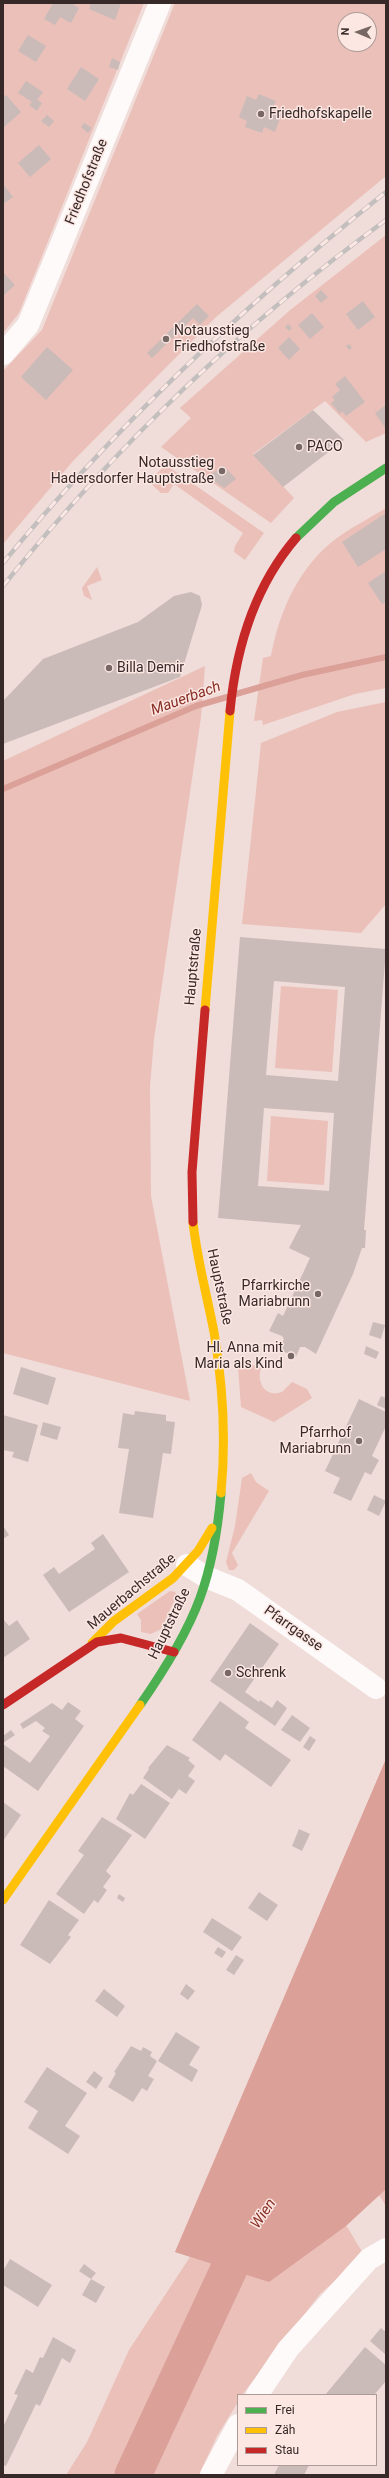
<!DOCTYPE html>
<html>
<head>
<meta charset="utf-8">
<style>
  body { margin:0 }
  #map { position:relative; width:389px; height:2478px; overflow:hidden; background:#f0dcd9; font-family:Roboto,sans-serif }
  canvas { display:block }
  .frame { position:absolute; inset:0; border:4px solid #362927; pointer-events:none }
  .legend { position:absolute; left:237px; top:2394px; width:140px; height:72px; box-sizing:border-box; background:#fce7e3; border:1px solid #ad9b98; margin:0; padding:5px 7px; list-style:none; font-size:12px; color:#362927 }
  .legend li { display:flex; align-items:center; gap:8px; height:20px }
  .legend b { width:20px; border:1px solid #ad9b98 }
  .north { position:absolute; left:337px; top:12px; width:40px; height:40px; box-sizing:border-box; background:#fce7e3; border:1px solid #ad9b98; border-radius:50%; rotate:272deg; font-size:11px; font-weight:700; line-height:16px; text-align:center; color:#362927 }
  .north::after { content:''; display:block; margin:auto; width:14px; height:18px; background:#776865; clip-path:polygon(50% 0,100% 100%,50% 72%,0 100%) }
</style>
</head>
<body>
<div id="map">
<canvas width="389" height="2478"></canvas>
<div class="frame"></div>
<ul class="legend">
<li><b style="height:5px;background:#4caf50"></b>Frei</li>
<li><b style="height:5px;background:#ffc107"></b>Zäh</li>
<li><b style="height:5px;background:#c62828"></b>Stau</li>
</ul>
<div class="north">N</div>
</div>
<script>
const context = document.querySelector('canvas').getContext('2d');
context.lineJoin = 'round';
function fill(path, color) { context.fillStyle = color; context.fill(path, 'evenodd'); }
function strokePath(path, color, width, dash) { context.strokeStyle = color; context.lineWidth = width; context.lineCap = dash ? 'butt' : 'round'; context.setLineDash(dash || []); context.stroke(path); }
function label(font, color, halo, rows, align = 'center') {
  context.font = font + ' Roboto,sans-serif'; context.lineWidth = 3; context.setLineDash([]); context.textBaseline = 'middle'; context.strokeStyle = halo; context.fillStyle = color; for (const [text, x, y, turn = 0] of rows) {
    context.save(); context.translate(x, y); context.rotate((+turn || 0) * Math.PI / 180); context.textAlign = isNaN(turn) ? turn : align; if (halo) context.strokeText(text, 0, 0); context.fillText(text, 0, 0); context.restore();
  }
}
const green = new Path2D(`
  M3 3H144L19 313 3 333Z
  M175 3H386V176L216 317 73 461 3 544V371L42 330ZM345 20H369V44H345Z
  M386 235V433L366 442 325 401 253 454 294 498 271 523 161 447 191 418 180 408 289 311Z
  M166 465 264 533 245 560 234 552 235 546 243 533 174 484 168 493H161L148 481Z
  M386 508V688L355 694 263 725 262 720 254 721 263 658 271 656C279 612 299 566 337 538 352 527 370 518 386 508Z
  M97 567 102 580 87 586 92 600 84 596 82 588Z
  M205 666 201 717 154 1039 150 1086 151 1196 190 1401 3 1353V761Z
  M386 702V904L361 933 242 924 261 743 337 712Z
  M281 986 338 990 332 1072 275 1068Z
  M271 1116 328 1121 324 1185 267 1181Z
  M243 1361 261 1368C256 1383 266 1398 282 1392L292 1382 307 1389 312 1398 274 1422 241 1407 238 1367Z
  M251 1473 256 1482 269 1491 232 1553 238 1565 234 1570H229L226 1562 235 1526 242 1478Z
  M170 1591 175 1592 177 1595 161 1629 151 1634 141 1632V1620L137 1614Z
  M386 1759V2206L379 2195 346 2225 364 2255 320 2294 242 2395H238V2402L217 2436 199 2475H66L87 2442 129 2350 190 2257 175 2252Z`);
const water = new Path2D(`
  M386 1759V2189L346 2226 269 2282 175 2252Z`);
const stream = new Path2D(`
  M236 694 302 675 386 657
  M3 789 196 706 227 697`);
const river = new Path2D(`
  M133 2475 235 2256 255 2226`);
const building = new Path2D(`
  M53 3H75L74 5 79 8 71 23 60 17 55 25 44 19Z
  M91 3H121L115 20 89 9Z
  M28 35 46 46 36 62 18 51Z
  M112 58 120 62 118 70 109 67Z
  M81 67 99 79 85 101 67 89Z
  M26 81 43 92 37 100 42 103 37 111 29 105 32 102 18 93Z
  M259 94 276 101 273 107 283 110 275 132 264 127 262 133 245 127 247 121 239 117 247 96 256 100Z
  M6 95 21 112 3 128V97Z
  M47 115 54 121 49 127 41 121Z
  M84 123 92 128 88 133 81 127Z
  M39 145 51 159 30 177 18 163Z
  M3 184 13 197 3 204Z
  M3 272 15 285 3 296Z
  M321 290 328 297 321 303 315 296Z
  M363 301 375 317 358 330 346 314Z
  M197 304 209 316 200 325 193 318 152 358 147 353Z
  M312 313 324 327 310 339 298 325Z
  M288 324 292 328 289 331 285 327Z
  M289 337 300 349 289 360 278 348Z
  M349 344 352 348 349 350 346 346Z
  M47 347 73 370 46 400 21 377Z
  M345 376 365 402 346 416 342 411 340 414 331 403 335 400 332 397 340 390 335 384Z
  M386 405V429L375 413Z
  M313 410 344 440 283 487 253 455Z
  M223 465 236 479 224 488 208 477Z
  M386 513V549L358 567 342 542Z
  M386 571V602L382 604 368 583Z
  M191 592 200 596 202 605 180 677 3 744V701L43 659 138 622 174 596Z
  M240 937 386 949 364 1230H366L365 1248H362L353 1274 316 1354 305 1347H300L296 1357 282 1351 279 1349 284 1339 282 1336 269 1331 278 1313 283 1316 310 1258 289 1248 301 1225 218 1218ZM274 981 345 987 338 1081 266 1075ZM264 1108 334 1113 329 1191 258 1186Z
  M373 1322 385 1325 381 1339 369 1335Z
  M366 1346 379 1352 376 1359 364 1354Z
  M21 1367 56 1378 48 1405 13 1394Z
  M381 1396 386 1398V1409L377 1405Z
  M359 1399 386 1412V1426L372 1456 379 1460 371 1475 365 1472 351 1501 333 1493 340 1478 325 1471Z
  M135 1411 166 1415V1421L175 1422 171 1454 163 1453 153 1518 119 1513 129 1449 118 1448 123 1413 134 1415Z
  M3 1415 38 1425 28 1462 12 1457 14 1452 3 1450Z
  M43 1422 61 1427 57 1440 40 1435Z
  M374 1495 386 1501 379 1516 367 1510Z
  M3 1526 9 1535 3 1539Z
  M103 1534 129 1572 69 1612 43 1575 54 1567 59 1574 95 1549 91 1543Z
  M3 1619 9 1626 17 1620 30 1639 3 1658Z
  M250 1623 279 1644 245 1692 259 1702 260 1700 272 1708 277 1700 287 1708 275 1726 210 1681Z
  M220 1701 249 1722 245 1728 291 1760 271 1787 225 1754 220 1761 192 1740Z
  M68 1702 81 1711 75 1719 84 1726 38 1791 3 1766V1744L30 1763 50 1736 42 1731 45 1728 36 1721 23 1729 20 1724 52 1703 62 1710Z
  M292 1715 310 1728 300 1742 281 1730Z
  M11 1730 15 1735 3 1743V1736Z
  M310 1736 316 1740 309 1751 303 1747Z
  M167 1745 190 1758 188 1760 195 1766 188 1776 195 1781 186 1794 179 1789 172 1799 143 1778 149 1769 148 1768Z
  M141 1784 170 1803 145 1839 116 1819 130 1793 133 1795Z
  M3 1802 21 1815 3 1841Z
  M102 1817 132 1835 106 1871 111 1876 103 1887 107 1890 98 1903 94 1900 84 1914 56 1894 84 1855 78 1851Z
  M299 1829 310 1834 302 1851 292 1846Z
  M259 1892 278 1905 267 1921 248 1908Z
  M119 1894 125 1898 123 1902 117 1898Z
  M49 1900 79 1920 68 1935 71 1937 50 1964 20 1945Z
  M212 1918 242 1937 232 1951 203 1932Z
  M218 1947 226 1952 222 1958 214 1953Z
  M236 1955 244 1960 234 1975 226 1970Z
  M186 1984 195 1991 188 2000 180 1994Z
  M104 1989 125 2006 117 2017 95 2001Z
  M176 2032 200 2047 189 2065 198 2070 192 2082 158 2061Z
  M131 2046 141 2051 143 2047 152 2052 150 2056 157 2061 148 2076 154 2079 147 2091 142 2088 133 2102 108 2087 116 2073 114 2072Z
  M47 2067 87 2093 65 2126 80 2136 68 2154 28 2128 38 2111 24 2102Z
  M94 2071 103 2078 96 2089 86 2082Z
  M10 2259 52 2285 38 2307 3 2285V2271Z
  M84 2264 96 2273 91 2279 79 2271Z
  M91 2279 105 2287 96 2303 82 2295Z
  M381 2328 386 2332V2355L370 2341Z
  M53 2337 76 2350 70 2363 62 2358 40 2406 36 2404 6 2466 3 2465V2427L18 2395 14 2394 26 2369 33 2373 40 2357 43 2358Z
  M365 2347 386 2365V2381L374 2395H325Z
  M279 2465H309L304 2475H274Z`);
const street = new Path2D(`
  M3 354 28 325 160 3
  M187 1565 206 1577 238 1590 376 1688
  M257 2395 288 2349 369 2259 386 2249
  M211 2475 238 2425`);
const fast = new Path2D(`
  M296 538 334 502 386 468
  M140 1705C163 1672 186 1636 200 1598 212 1565 218 1528 221 1493`);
const slow = new Path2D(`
  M205 1010 230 711
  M193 1222C197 1260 207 1295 214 1332 223 1385 226 1440 221 1493
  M92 1643 114 1621 173 1578 198 1551 212 1528
  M3 1900 140 1705`);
const jam = new Path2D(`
  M230 711C236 648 254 587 296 538
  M193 1222 192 1172 205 1010
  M3 1705 97 1642 121 1638 174 1652`);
const rail = new Path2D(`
  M3 563C116 425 247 303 386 192
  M3 586C114 448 243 324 386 220`);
const markers = [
  [261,114,4,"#776865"],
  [166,339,4,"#776865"],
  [299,447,4,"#776865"],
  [222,471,4,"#776865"],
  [109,668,4,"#776865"],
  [318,1294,4,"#776865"],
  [291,1356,4,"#776865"],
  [359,1441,4,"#776865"],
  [228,1673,4,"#776865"]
];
const poiNames = [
  ["Friedhofskapelle",269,114],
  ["Notausstieg",174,331],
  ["Friedhofstraße",174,347],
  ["PACO",307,447],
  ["Notausstieg",214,463,"right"],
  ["Hadersdorfer Hauptstraße",214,479,"right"],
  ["Billa Demir",117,668],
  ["Pfarrkirche",310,1286,"right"],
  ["Mariabrunn",310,1302,"right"],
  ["Hl. Anna mit",283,1348,"right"],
  ["Maria als Kind",283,1364,"right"],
  ["Pfarrhof",351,1433,"right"],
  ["Mariabrunn",351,1449,"right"],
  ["Schrenk",236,1673]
];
const streetNames = [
  ["Friedhofstraße",87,182,-68],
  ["Hauptstraße",194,967,-85],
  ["Hauptstraße",219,1287,78],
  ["Mauerbachstraße",132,1592,-40],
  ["Hauptstraße",170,1624,-64],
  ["Pfarrgasse",293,1629,35]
];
const waterNames = [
  ["Mauerbach",186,699,-20],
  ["Wien",264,2214,-56]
];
fill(green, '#eac0b9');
fill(water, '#dba098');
strokePath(stream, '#dba098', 6);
strokePath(river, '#dba098', 37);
fill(building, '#cabbb9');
strokePath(street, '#fdfaf9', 22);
strokePath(fast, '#4caf50', 9);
strokePath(slow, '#ffc107', 9);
strokePath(jam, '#c62828', 9);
strokePath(rail, '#c4bfbf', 4.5);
strokePath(rail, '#fce7e3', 3, [9]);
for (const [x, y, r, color] of markers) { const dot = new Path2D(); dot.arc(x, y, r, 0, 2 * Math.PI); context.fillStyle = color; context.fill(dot); strokePath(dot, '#fce7e3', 1.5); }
label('14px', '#362927', '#fce7e3', poiNames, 'left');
label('14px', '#362927', '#fce7e3', streetNames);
label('italic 15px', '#892f26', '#fce7e3', waterNames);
</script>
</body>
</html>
